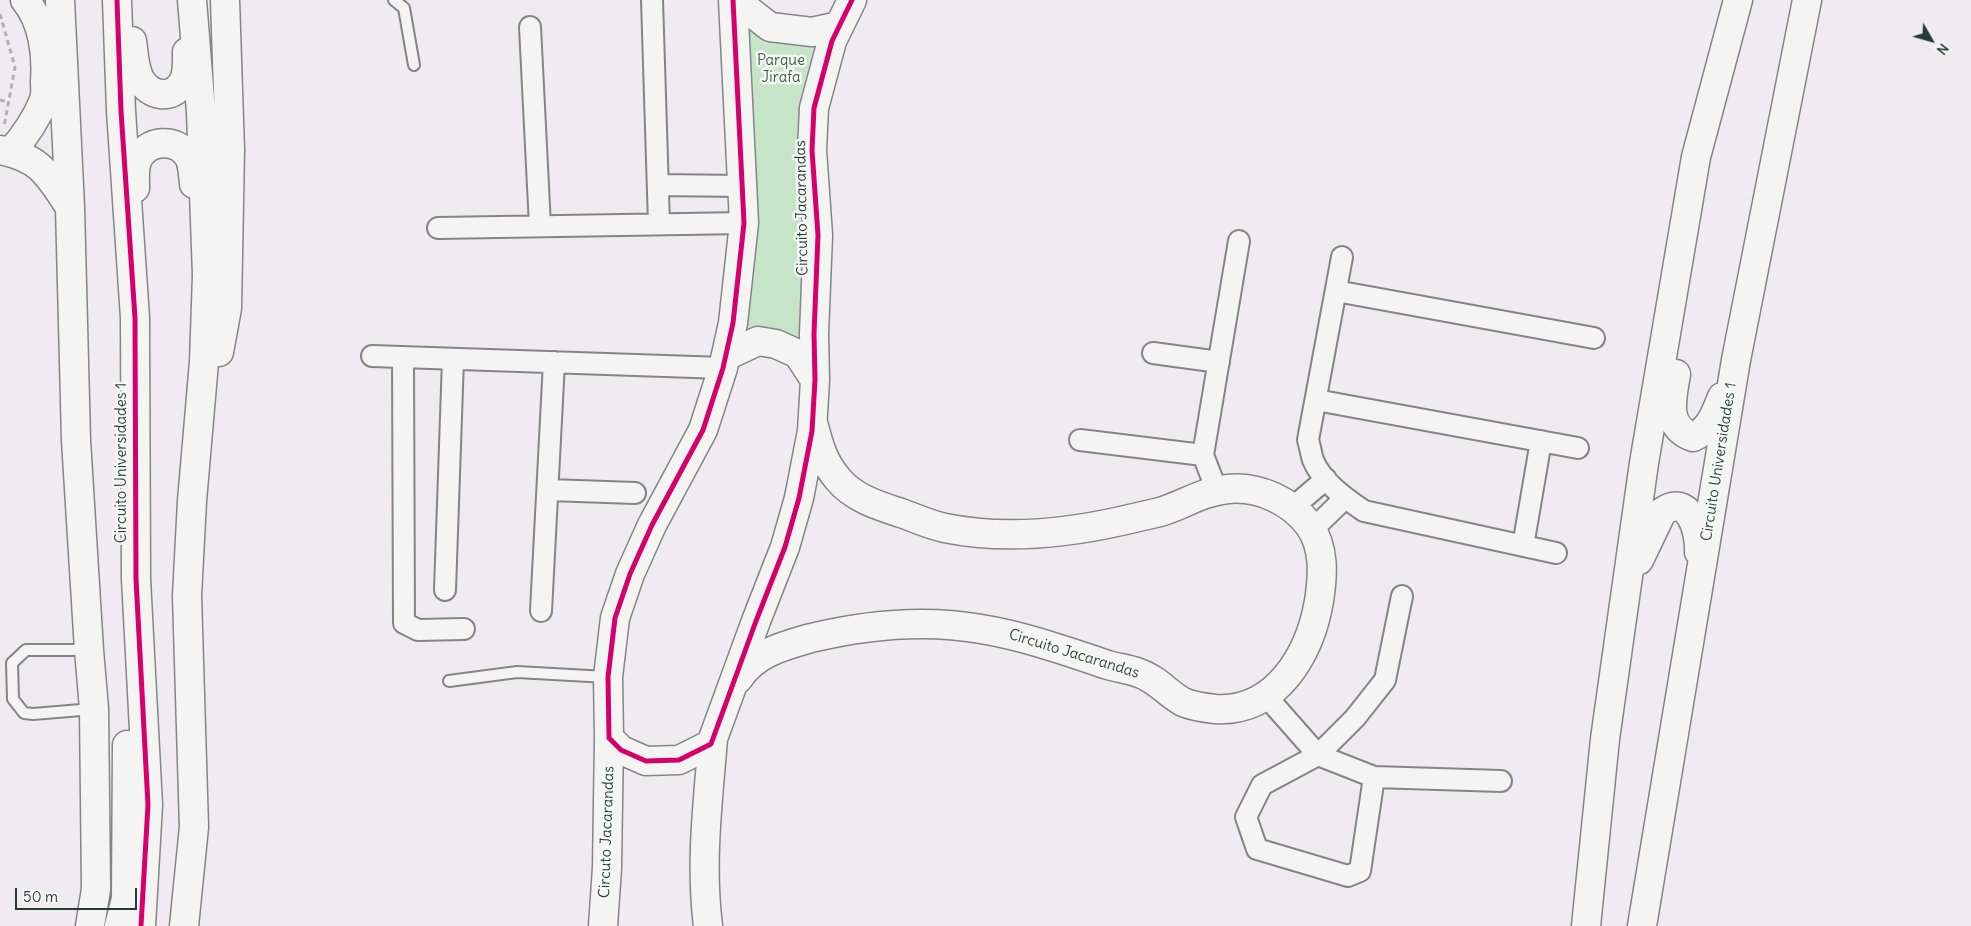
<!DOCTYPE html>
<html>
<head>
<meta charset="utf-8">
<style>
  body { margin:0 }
  #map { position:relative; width:1971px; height:926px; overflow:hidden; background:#f0ebf0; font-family:Delius,sans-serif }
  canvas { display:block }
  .north { position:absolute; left:1906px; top:15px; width:50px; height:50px; -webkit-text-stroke:4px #f6f6f2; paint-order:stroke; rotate:128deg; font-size:14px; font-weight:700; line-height:20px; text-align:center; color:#1f3d34 }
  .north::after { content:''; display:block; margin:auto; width:18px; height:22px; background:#1f3d34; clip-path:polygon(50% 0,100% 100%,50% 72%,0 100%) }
  .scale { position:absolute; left:15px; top:888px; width:122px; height:22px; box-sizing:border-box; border:2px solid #1f3d34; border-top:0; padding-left:6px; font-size:15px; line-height:18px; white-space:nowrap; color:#1f3d34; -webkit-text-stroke:4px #f6f6f2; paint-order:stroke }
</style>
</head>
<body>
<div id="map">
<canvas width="1971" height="926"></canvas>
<div class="north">N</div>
<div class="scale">50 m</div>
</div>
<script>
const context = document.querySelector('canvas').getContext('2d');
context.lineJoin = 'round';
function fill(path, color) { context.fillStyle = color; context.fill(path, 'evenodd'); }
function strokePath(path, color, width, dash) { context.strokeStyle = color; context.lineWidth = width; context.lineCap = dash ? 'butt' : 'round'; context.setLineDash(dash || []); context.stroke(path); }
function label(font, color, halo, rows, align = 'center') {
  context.font = font + ' Delius,sans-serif'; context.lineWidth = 5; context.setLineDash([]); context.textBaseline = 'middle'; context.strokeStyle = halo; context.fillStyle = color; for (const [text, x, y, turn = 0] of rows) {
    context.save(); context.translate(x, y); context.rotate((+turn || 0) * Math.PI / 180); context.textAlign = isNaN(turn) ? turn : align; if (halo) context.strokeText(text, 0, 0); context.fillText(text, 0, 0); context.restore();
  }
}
const green = new Path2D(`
  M733 0 777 27 839 26 823 71 815 380 733 323Z`);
const path = new Path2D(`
  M0 14 15 67 4 127
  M0 100 8 102`);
const lane = new Path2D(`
  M394 0 404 8 414 65
  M88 650H26L12 663 13 699 24 713 33 714 93 709
  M449 681 517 672 607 677`);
const street = new Path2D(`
  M652 0 659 224
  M530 27 540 226
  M658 185 743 186
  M438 228 744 223
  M1342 257 1308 440C1310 446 1311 454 1313 460 1322 482 1345 498 1364 511L1556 553
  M1336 291 1594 338
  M1153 353 1219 362
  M372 356 723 368
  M403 357 404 623 418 630 464 629
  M1316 400 1578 448
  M1080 440 1203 455
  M549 490 635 493
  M1217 491 1203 455 1239 241
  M1292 508 1326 479
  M1312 530 1345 498
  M1523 546 1541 441
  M445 590 453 359
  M541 611 554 362
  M1266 696 1318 755 1374 777 1501 781
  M1374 777 1360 871 1348 876 1257 849 1246 817 1262 785 1318 755 1355 718 1385 680 1402 596`);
const secondary = new Path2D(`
  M60 0 70 207 76 440 89 650 94 709 96 889 90 926
  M117 0 121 111 135 318 136 579 148 805 141 926
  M733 0 744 223 733 323 723 368 703 430 652 525 630 574 615 618 608 677 609 738 621 750 646 761 679 760 711 744 756 621 785 547 799 498 812 431 815 380 814 334 818 235 812 150 814 108 832 41 852 0
  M735 0 770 27 812 32 839 26
  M132 41C134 54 134 68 140 79 149 96 172 101 183 82 188 73 187 62 187 52
  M0 150C40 158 48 174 69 206
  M11 152C25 136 36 120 44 100 46 94 45 87 45 81 47 54 43 22 25 0
  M135 188C135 179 134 169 137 161 146 139 177 137 189 157 193 165 193 175 194 184
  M219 352 227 308 230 150 225 0
  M726 356 758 341 776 344 798 354 815 380
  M1676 374C1672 398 1664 427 1693 437 1710 430 1715 414 1722 397
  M1639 560 1662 512C1689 492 1700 531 1699 552
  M738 679C755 653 783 646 811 638 865 625 925 619 981 629 1024 636 1066 651 1108 665 1118 668 1129 669 1139 673 1157 679 1168 694 1183 702 1192 706 1206 708 1215 709 1276 713 1310 654 1319 601 1323 575 1325 548 1309 525 1291 501 1259 486 1228 489 1204 491 1183 505 1160 512 1147 515 1134 518 1121 521 1063 534 1003 540 945 528 930 525 915 518 901 513 879 506 853 498 838 479 824 463 819 446 814 426
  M119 926 126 899 127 745
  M184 926 194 827 187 596 192 501 204 362 207 275 201 112 192 0
  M603 926 607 868 609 738
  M708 926C700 863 708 801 713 739
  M1586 926 1605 739 1644 463 1696 157 1738 0
  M1642 926 1736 360 1807 0`);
const cycleway = new Path2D(`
  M117 0 121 111 135 318 136 579 148 805 141 926
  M733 0 744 223 733 323 723 368 703 430 652 525 630 574 615 618 608 677 609 738 621 750 646 761 679 760 711 744 756 621 785 547 799 498 812 431 815 380 814 334 818 235 812 150 814 108 832 41 852 0`);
const parkNames = [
  ["Parque",781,61],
  ["Jirafa",781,78]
];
const streetNames = [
  ["Circuito Jacarandas",802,208,-91],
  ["Circuito Universidades 1",1719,462,-81],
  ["Circuito Universidades 1",122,463,-90],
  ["Circuito Jacarandas",1074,654,17],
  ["Circuto Jacarandas",607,832,-88]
];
fill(green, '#c6e5c8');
strokePath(lane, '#838686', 14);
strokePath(street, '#838686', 24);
strokePath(secondary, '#838686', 31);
strokePath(path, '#afb2b1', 3, [5, 4]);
strokePath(lane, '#f4f4f3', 10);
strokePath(street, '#f4f4f3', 20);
strokePath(secondary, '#f4f4f3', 28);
strokePath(cycleway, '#d6006c', 5);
label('15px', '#395e4b', '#f6f6f2', parkNames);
label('15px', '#1f3d34', '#f6f6f2', streetNames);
</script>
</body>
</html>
